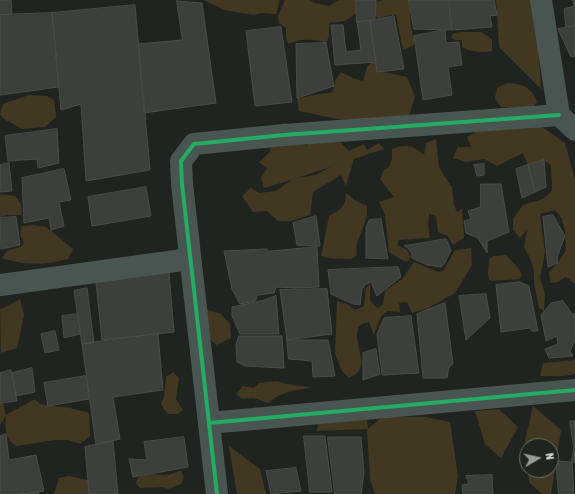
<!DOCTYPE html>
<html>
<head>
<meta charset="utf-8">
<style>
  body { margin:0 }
  #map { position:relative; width:575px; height:494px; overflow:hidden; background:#202420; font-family:"Asap Condensed",sans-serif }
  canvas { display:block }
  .north { position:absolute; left:519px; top:438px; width:40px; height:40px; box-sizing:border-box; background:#1f261e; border:1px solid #696f68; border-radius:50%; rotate:81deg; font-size:11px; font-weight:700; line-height:16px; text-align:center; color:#d8ddd8 }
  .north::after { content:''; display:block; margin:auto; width:14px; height:18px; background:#989c98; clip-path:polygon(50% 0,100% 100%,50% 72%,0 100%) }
</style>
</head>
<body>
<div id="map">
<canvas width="575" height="494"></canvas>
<div class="north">N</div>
</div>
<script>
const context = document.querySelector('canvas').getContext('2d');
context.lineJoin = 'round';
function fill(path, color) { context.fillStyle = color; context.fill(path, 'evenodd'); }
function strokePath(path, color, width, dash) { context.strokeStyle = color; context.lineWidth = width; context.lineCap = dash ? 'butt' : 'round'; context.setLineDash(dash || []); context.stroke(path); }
const green = new Path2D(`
  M204 0H280L276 14 261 13 254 15 224 10Z
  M285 0H310L315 3 329 6 339 0H357L359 12 344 21 329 23V36L326 43C314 38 300 39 288 44L286 37V28L279 23 278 16Z
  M384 0H409L411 28 414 38V45L403 50 396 15H391L377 18 376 14V2Z
  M496 0H532L536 6 541 89 499 47Z
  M460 32H481L492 39V51C482 53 471 52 462 47V40H455L451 37 454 33Z
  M375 58 383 72 407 77 415 97 408 119 360 124 299 111 297 98 333 92 335 81 341 72 353 78 363 81 367 67Z
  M507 83C522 84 532 87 537 102L532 109 501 107 495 98 497 88Z
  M29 95 47 96 54 100 56 117 45 127 22 129 4 119 0 114 3 104Z
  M532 120 565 143 575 179V284L566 277 558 282 550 283 549 272 558 263 566 250 565 231 562 219 555 210 540 214 545 252 540 278 545 293 544 311 539 308 534 284V270L530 258 524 247 527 230 520 238 513 230V219L523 205 543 199 552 191 551 165 544 160 528 165 523 153 497 166 484 159 466 162 453 158 458 147H471L467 137 481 129Z
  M284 123 295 130 300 141 306 146 315 137 339 141 349 151 364 144 367 150 379 143 384 149 354 159 346 186 341 175 313 192 310 215 291 221H278L267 211 253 212 242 196 251 188 259 193 276 191 291 180 264 188 261 178 267 168 259 162 269 153 276 131ZM330 167 316 175 297 178Z
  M436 139 439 167 445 177 452 187 454 205 457 212 462 209 464 238 453 245 448 236 438 232 436 216 429 214 428 226 430 238 399 240 397 245 407 250 411 257 407 262 398 258 389 252 385 215 379 202 394 197 380 179 384 170 389 167 392 159V149C407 144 411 144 424 155L426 143Z
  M346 193 356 201 367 206V216L356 246 357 255 351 259C341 258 331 260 321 256L329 216C340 210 346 207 346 193Z
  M0 194 15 196 21 204 22 215H8L0 217Z
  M34 225 46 227 73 249 68 259C45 265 25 266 2 258L7 251 22 246 24 243 20 235 21 226Z
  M471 248 472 265 455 293 428 308 412 313 407 302 399 303 400 312 387 311 381 316 374 335 369 322 362 324 358 327C358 330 357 333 357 336 358 353 370 369 349 378L342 371 335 354 337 301 347 304 355 310 364 306 366 288 370 284V300L377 308 383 305 385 291 402 279 414 262 438 272 443 271 455 250Z
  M506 255 515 264 522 274 520 279 492 281 489 280 488 274 489 259 494 256Z
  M20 299 24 315 17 348 1 353 0 308 1 309Z
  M203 308 221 314 230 324 231 338 216 345 210 339Z
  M575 360V374L564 376H540L543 363Z
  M173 372 179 378 176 399 183 410 178 414H168L164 409 161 404 164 397 166 377Z
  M278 381C289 386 300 385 312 388 295 390 282 391 268 403L254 398 242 399 236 394 243 386 254 388 259 383Z
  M35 399 40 404 70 408 89 413 90 436 80 444 68 440H54L17 446C5 440 5 428 6 416L0 425V403L3 402 6 415Z
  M533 406 561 430 551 494H542L529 482 528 470H551V446H527V463L525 441Z
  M499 409 518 427 501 458 485 444 475 411Z
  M366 412 368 429 382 417H426L450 422 458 476 455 494H375L370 480 367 429 316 431 322 414Z
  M229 446 260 469 266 494H237Z
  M181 470 184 478 181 484 168 489 163 487 140 488 136 484 137 479C149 471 156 476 168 475 172 474 177 472 181 470Z
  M69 476 88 480 89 494H54L59 478Z`);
const building = new Path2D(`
  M0 0H11L12 14 0 15Z
  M356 0H376L375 20 357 22Z
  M409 0H449L452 30 414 29Z
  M449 0H494L497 15 490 16 492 27 452 30Z
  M573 0H575V25L566 27 564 9 574 6Z
  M177 1 202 3 216 103 144 113 138 44 182 40Z
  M135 5 150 170 86 181 81 104 61 110 52 13Z
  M52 13 59 87 0 95V15Z
  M394 16 404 69 377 72 370 21Z
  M370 21 376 62 335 65 331 25H343L346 52 361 50 357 22Z
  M575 26V56L571 57 558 29Z
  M281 27 292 102 255 106 246 31Z
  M445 30 446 43 459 42 462 65 448 67 452 95 423 100 414 36Z
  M326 43 334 86 297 98 296 44Z
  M57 129 59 163 38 168 37 159 8 161 5 136Z
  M544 160 546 187 535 192 528 165Z
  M9 163 12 191 0 192V165Z
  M484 164V175L477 176 474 165Z
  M528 165 535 192 522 198 516 169Z
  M64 169 71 200 59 202 64 226 51 230 49 218 24 223 22 178Z
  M481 184H501L509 232 487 241V253L478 238 466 233 464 221 471 219 468 211 480 207Z
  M146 187 151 216 92 226 88 197Z
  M553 215 565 236 557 257 558 263 548 267 543 217Z
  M316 216 320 246 297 245 293 223Z
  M16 217 20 245 1 249 0 218Z
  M381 219 388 259 366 258V228L369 220Z
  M446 239 451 250 445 263 441 267 427 265 412 258V255L409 249 405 246Z
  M317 247 319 287 297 288 276 287 274 293 258 295 255 301 240 304 232 289 224 251 267 249 268 251Z
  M398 267 401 277 377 296 371 282 366 284 362 289 360 305 353 304 331 294 328 270Z
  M169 273 174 332 102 340 96 283Z
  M520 282 529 286 538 331H532L530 328 501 332 496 285Z
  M87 288 94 343 82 344 74 291Z
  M327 289 332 334 287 340 280 290Z
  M486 294 490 318 466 340 459 296Z
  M276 296 279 334H240L232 316V307L261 301Z
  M563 301 572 314 575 313V340L570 351 573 356 549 358 545 349 558 344 557 336 546 341 541 315 551 303Z
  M445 303 453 364 449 367 447 378H423L417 314Z
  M78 314 80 334 64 338 62 316Z
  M411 316 419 373 382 375 377 334 384 318Z
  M55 331 59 350 45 353 41 334Z
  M158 334 163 390 113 397 120 439 96 445 82 344Z
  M239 336H282L284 368 245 366 237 362 236 345Z
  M287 340H328L335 376 313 377 312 361 289 359Z
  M376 349 380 374 363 380V353Z
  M32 368 35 392 16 396 12 373Z
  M11 370 17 401 0 403V373Z
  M86 376 89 399 48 406 44 383Z
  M570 421H575V447H574Z
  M6 434 9 460 36 455 44 491 23 494H0V436Z
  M304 436H325L332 492H310Z
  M184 437 188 467 133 477 129 459 147 460 144 442Z
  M328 437H361L364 473 361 494H335Z
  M113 441 118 494H89L85 447Z
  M574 447 575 462H572Z
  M556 461 572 462 574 494H559Z
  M296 468 301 491 271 494 266 471Z
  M492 475 493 494H463L462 485 469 484 466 476Z
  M39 492V494H22Z`);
const minor = new Path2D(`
  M541 0 559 115 575 130
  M0 285 190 259
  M209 423 575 390
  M217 494 182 184 181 161 194 144 284 135 559 115`);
const cycleway = new Path2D(`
  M209 423 575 390
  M217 494 182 184 181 161 194 144 284 135 559 115`);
fill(green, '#423721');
fill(building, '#3d3f3c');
strokePath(building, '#4a4c48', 1);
strokePath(minor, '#485551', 22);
strokePath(cycleway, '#26ab63', 4);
</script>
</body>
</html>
